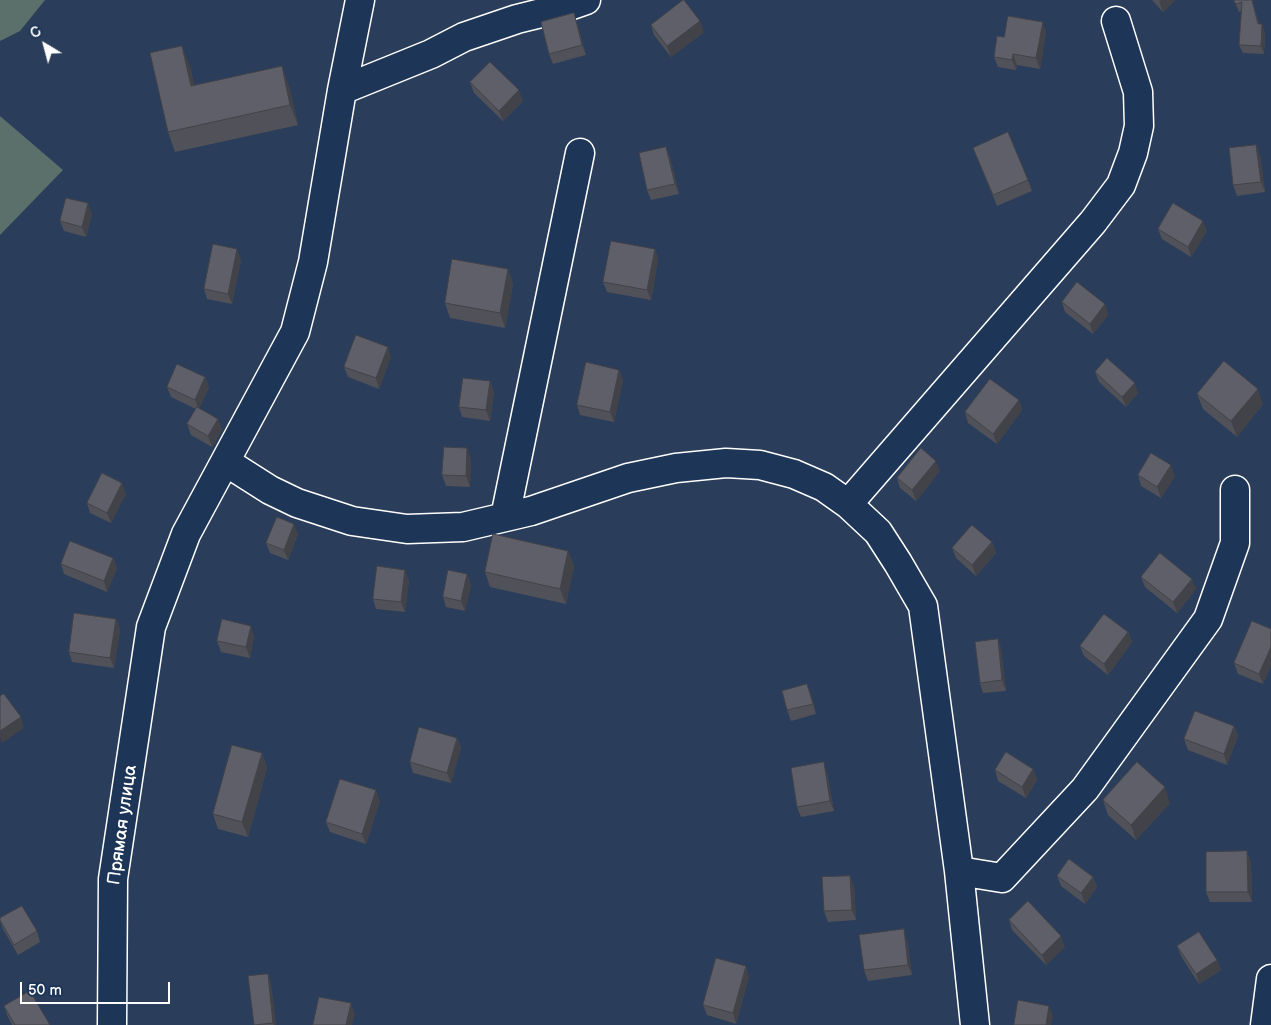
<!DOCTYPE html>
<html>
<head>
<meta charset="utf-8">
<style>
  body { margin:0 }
  #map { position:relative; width:1271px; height:1025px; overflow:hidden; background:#2a3d5a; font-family:"Balsamiq Sans",sans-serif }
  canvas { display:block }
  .north { position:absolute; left:20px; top:20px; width:50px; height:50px; -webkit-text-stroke:4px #1d3557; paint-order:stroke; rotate:323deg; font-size:14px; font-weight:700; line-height:20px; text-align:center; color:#fff }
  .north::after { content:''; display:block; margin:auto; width:18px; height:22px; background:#fff; clip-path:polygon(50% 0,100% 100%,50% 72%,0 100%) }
  .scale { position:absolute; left:20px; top:982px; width:150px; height:22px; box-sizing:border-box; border:2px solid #fff; border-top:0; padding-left:6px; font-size:15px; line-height:18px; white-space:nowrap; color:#fff; -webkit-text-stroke:4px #1d3557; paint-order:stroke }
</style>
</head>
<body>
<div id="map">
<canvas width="1271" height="1025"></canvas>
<div class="north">С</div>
<div class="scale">50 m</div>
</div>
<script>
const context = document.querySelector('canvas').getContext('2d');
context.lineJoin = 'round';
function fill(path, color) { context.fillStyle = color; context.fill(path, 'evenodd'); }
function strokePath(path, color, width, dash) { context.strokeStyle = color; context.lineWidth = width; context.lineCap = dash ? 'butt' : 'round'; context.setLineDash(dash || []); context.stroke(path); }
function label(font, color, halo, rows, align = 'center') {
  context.font = font + ' "Balsamiq Sans",sans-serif'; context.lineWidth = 4; context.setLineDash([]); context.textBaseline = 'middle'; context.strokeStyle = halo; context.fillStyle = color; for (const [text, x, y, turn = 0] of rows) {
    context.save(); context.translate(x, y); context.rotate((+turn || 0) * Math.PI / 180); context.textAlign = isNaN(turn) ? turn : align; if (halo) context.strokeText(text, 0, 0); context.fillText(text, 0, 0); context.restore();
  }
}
const green = new Path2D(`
  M0 0H45L20 31 0 41Z
  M0 116 63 170 0 235Z`);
const minor = new Path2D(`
  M342 90 431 54 464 37 517 19 566 7 586 0
  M226 462 270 490 297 503 352 521 407 529 463 527 531 511 628 478 676 468 726 463 760 465 794 474 824 487 848 504 878 532 898 563 923 606 959 871 975 1025
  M848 504 1093 222 1121 185 1133 153 1139 126 1138 92 1116 21
  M505 517 580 153
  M959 871 1002 878 1085 789 1208 619 1235 543V490
  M112 1025 113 879 151 627 186 534 295 332 313 262 342 90 360 0
  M1265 1025 1271 979`);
const wall = new Path2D(`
  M1152 0H1175L1163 12Z
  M1234 0H1252L1259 24 1265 32 1264 54 1243 53 1239 45 1242 11 1239 12Z
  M574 13 577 23 586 55 553 64 549 54Z
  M651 25 704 32 671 57 654 35Z
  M1046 32 1040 69 1017 65 1016 70 998 67 994 57 1004 37Z
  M190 66 194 85 289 86 298 125 175 152 168 132Z
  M470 82 523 101 503 121 474 93Z
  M1256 145 1260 155 1265 192 1237 196 1233 185Z
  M666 147 670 157 679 194 651 200 647 190Z
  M973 148 1028 180 1032 191 997 206Z
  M92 214 86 237 64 231 60 221Z
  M1158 229 1207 231 1191 257 1162 239Z
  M655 249 658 260 651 300 607 292 603 282Z
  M241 260 232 304 207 299 204 289Z
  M508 269 513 284 505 328 450 318 445 303Z
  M1062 302 1105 304 1108 315 1093 334 1065 312Z
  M391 357 379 389 348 377 344 367Z
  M619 370 623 380 614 422 580 415 577 405Z
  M1095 372 1138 393 1126 407 1099 382Z
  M205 377 209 387 199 408 218 419 222 430 212 447 191 435 187 424 196 409 171 397 167 387Z
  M490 381 494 392 490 421 462 417 459 407Z
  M1197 394 1263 404 1237 437 1203 409Z
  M1019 400 1022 410 997 444 968 423 965 412Z
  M471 458 470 487 446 486 442 475Z
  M940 471 916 501 900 488 897 478Z
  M1138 475 1175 476 1161 498 1141 486Z
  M126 494 111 523 90 513 87 503Z
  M298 534 288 560 270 553 266 543Z
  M992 542 996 553 976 576 956 558 952 548Z
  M568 551 574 566 566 604 490 587 485 572Z
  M113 558 117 568 107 592 64 574 61 564Z
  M467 574 471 585 465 611 446 607 443 597Z
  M1141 577 1196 589 1177 613 1145 587Z
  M409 580 405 612 376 609 373 599Z
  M116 619 120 630 114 668 72 662 69 652Z
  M1271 629V666L1263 684 1238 674 1234 663Z
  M1128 632 1132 642 1108 675 1084 656 1080 646Z
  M254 636 250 658 221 652 217 641Z
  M998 639 1001 649 1006 691 983 693 980 683Z
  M807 684 811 694 816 714 791 721 787 710Z
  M1234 726 1238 736 1227 765 1188 750 1184 739Z
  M457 738 461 748 451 783 413 773 410 762Z
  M262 753 267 768 248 837 218 829 213 814Z
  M1033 769 1037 780 1026 798 998 781 995 770Z
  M827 773 834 811 801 817 797 807Z
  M1103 800 1170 803 1136 840 1108 815Z
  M380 801 366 844 330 832 326 822Z
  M1251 862 1252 902H1210L1206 892Z
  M1057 876 1093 877 1097 887 1085 904 1061 886Z
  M854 886 856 920 828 922 824 911Z
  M0 918 37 931 40 942 18 955 3 929 0 921Z
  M1009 920 1065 947 1046 965 1012 930Z
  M907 940 912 975 868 981 864 970Z
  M1177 946 1217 960 1221 970 1199 984 1181 956Z
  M268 974 271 984 276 1025H254Z
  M749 977 736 1024 707 1015 703 1005Z
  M4 1006 50 1025H12L8 1017Z`);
const shadedWall = new Path2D(`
  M1161 0H1175L1163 12 1159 1Z
  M574 13 577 23 586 55 582 45Z
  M700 21 704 32 671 57 667 46Z
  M1043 22 1046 32 1040 69 1036 58Z
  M1262 24 1265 32 1264 54 1261 46Z
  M182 46 190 66 199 106 191 86Z
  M1013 54 1017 65 1016 70 1012 60Z
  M282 66 289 86 298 125 290 105Z
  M519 90 523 101 503 121 499 111Z
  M1256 145 1260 155 1265 192 1261 182Z
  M666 147 670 157 679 194 675 184Z
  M88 203 92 214 86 237 82 227Z
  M1203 221 1207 231 1191 257 1188 247Z
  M237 249 241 260 232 304 228 294Z
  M655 249 658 260 651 300 647 290Z
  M508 269 513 284 505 328 500 313Z
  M1105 304 1108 315 1093 334 1090 324Z
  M388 347 391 357 379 389 376 378Z
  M619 370 623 380 614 422 610 412Z
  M205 377 209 387 199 410 195 400Z
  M490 381 494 392 490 421 486 410Z
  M1135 383 1138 393 1126 407 1122 397Z
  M1258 389 1263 404 1237 437 1231 421Z
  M1019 400 1022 410 997 444 993 434Z
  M218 419 222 430 212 447 208 436Z
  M467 448 471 458 470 487 466 476Z
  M936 461 940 471 916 501 912 490Z
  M1171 465 1175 476 1161 498 1157 487Z
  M122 483 126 494 111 523 107 513Z
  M294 524 298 534 288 560 284 550Z
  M992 542 996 553 976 576 972 565Z
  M568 551 574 566 566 604 560 589Z
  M113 558 117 568 107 592 104 581Z
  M405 570 409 580 405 612 401 602Z
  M467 574 471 585 465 611 461 601Z
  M1192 579 1196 589 1177 613 1173 602Z
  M116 619 120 630 114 668 110 658Z
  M251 626 254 636 250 658 246 647Z
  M1128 632 1132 642 1108 675 1104 664Z
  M998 639 1001 649 1006 691 1002 680Z
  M1271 647V666L1263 684 1259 674Z
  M807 684 811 694 816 714Z
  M21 717 24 728 2 743 0 737V731Z
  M1234 726 1238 736 1227 765 1224 754Z
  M457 738 461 748 451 783 447 773Z
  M262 753 267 768 248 837 242 822Z
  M824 762 827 773 834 811 830 801Z
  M1033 769 1037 780 1026 798 1022 787Z
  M1165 787 1170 803 1136 840 1131 825Z
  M376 790 380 801 366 844 362 834Z
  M1247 851 1251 862 1252 902 1248 892Z
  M850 876 854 886 856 920 852 910Z
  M1093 877 1097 887 1085 904 1081 893Z
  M904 929 907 940 912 975 908 965Z
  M1061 936 1065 947 1046 965 1042 955Z
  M1217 960 1221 970 1199 984 1196 974Z
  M746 966 749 977 736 1024 733 1013Z
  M268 974 271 984 276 1025H274L273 1023Z
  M351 1003 355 1014 352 1025H346Z
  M1049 1006 1053 1016 1051 1025H1046Z`);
const building = new Path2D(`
  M683 0H684L700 21 667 46 651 25Z
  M1234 0H1252L1258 24H1262L1261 46 1239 45 1242 2 1236 4Z
  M574 13 582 45 549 54 541 22Z
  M1008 16 1043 22 1036 58 1013 54 1012 60 994 57 997 36 1004 37Z
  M182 46 191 86 282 66 290 105 168 132 150 53Z
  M490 62 519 90 499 111 470 82Z
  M1008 132 1028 180 993 195 973 148Z
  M1256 145 1261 182 1233 185 1229 148Z
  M666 147 675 184 647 190 639 153Z
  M66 198 88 203 82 227 60 221Z
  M1173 203 1203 221 1188 247 1158 229Z
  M611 241 655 249 647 290 603 282Z
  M213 244 237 249 228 294 204 289Z
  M452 259 508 269 500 313 445 303Z
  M1077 282 1105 304 1090 324 1062 302Z
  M356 335 388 347 376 378 344 367Z
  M1107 358 1135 383 1122 397 1095 372Z
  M1224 361 1258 389 1231 421 1197 394Z
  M586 362 619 370 610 412 577 405Z
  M177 364 205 377 195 400 167 387Z
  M463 378 490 381 486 410 459 407Z
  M990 379 1019 400 993 434 965 412Z
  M197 407 218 419 208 436 187 424Z
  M444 447 467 448 466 476 442 475Z
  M921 448 936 461 912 490 897 478Z
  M1151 453 1171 465 1157 487 1138 475Z
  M102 473 122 483 107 513 87 503Z
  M277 517 294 524 284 550 266 543Z
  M972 525 992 542 972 565 952 548Z
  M493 534 568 551 560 589 485 572Z
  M70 541 113 558 104 581 61 564Z
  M1160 553 1192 579 1173 602 1141 577Z
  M377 566 405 570 401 602 373 599Z
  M448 570 467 574 461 601 443 597Z
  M74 613 116 619 110 658 69 652Z
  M1104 614 1128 632 1104 664 1080 646Z
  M222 619 251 626 246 647 217 641Z
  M1252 621 1271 629V647L1259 674 1234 663Z
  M998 639 1002 680 980 683 975 642Z
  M807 684 813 704 787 710 782 691Z
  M4 694 21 717 0 731V696Z
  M1195 711 1234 726 1224 754 1184 739Z
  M419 727 457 738 447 773 410 762Z
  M232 745 262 753 242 822 213 814Z
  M1006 752 1033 769 1022 787 995 770Z
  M824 762 830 801 797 807 791 768Z
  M1137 762 1165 787 1131 825 1103 800Z
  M340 779 376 790 362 834 326 822Z
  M1247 851 1248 892H1206V852Z
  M1069 859 1093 877 1081 893 1057 876Z
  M850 876 852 910 824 911 822 877Z
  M1028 901 1061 936 1042 955 1009 920Z
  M22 906 37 931 14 945 0 920V918Z
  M904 929 908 965 864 970 859 935Z
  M1199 932 1217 960 1196 974 1177 946Z
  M716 958 746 966 733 1013 703 1005Z
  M268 974 273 1023 254 1025 248 976Z
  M30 991 50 1025H15L4 1006Z
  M319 997 351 1003 346 1025H313Z
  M1018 1000 1049 1006 1046 1025H1014Z`);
const streetNames = [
  ["Прямая улица",123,825,-82]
];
fill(green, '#5b706b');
strokePath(minor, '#fff', 31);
strokePath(minor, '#1d3557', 28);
fill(wall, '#515259');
fill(shadedWall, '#424249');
fill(building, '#5e5f68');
strokePath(building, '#424249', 1);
label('18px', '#fff', '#1d3557', streetNames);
</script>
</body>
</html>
